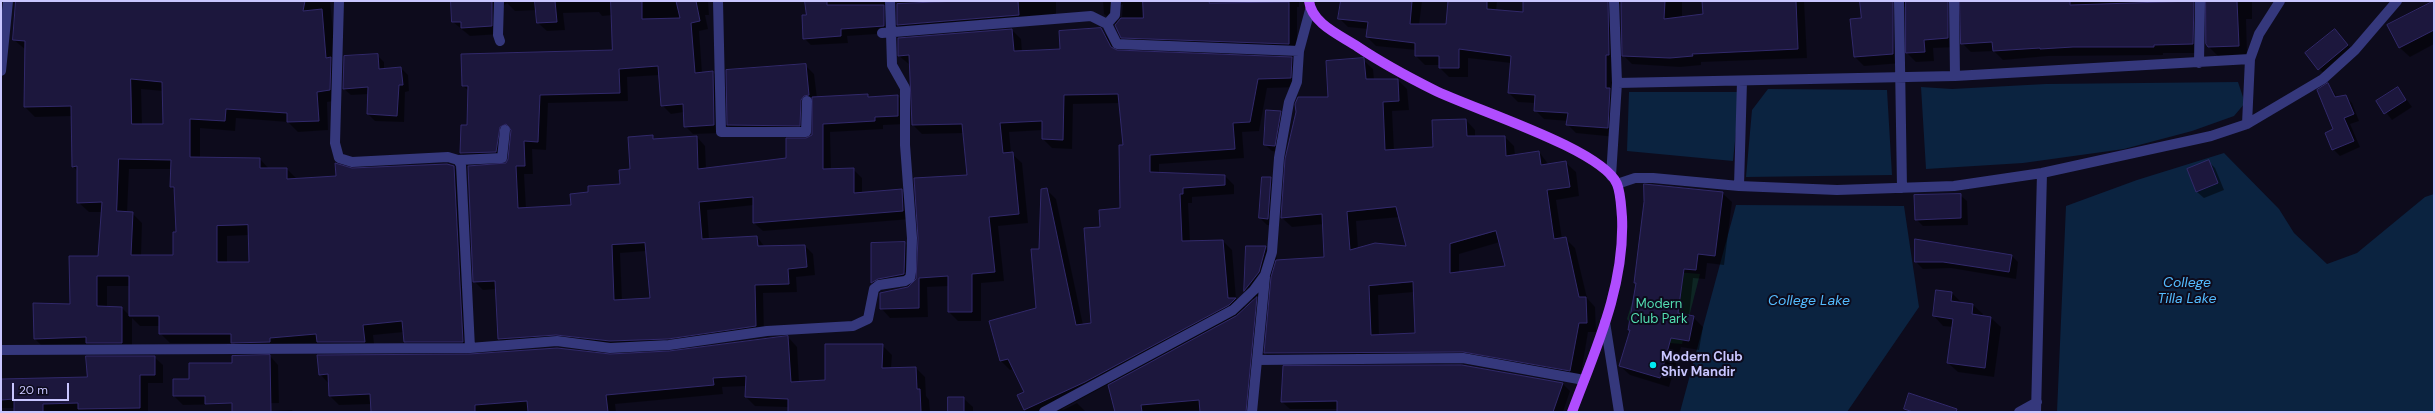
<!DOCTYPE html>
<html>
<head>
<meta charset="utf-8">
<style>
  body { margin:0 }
  #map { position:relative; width:2435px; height:413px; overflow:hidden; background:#0d0b1c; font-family:"DM Sans",sans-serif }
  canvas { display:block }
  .frame { position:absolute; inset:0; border:2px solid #c9c6ff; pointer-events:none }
  .scale { position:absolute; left:12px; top:383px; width:57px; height:18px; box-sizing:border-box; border:2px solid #c9c6ff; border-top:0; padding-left:5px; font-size:12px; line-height:14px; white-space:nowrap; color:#c9c6ff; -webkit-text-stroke:3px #0d0b1c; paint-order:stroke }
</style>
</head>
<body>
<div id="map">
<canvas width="2435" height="413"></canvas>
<div class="frame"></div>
<div class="scale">20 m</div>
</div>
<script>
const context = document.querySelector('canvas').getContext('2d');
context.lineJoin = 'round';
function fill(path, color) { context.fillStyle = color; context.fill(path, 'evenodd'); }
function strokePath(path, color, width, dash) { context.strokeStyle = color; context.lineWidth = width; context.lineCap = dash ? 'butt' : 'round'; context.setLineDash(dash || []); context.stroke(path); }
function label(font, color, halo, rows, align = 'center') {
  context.font = font + ' "DM Sans",sans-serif'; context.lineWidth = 4; context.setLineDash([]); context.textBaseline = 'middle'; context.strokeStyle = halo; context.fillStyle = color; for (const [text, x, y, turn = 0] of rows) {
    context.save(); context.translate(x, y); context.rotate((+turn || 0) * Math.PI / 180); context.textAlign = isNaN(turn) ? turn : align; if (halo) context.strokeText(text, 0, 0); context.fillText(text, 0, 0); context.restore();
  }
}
const green = new Path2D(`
  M1642 269 1700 274 1682 344 1643 341 1627 319Z`);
const water = new Path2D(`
  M2238 82 2245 103 2234 116 2192 131 2124 149 2023 163 1926 169 1921 87 1952 89 2046 84Z
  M1768 89 1887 90 1892 175 1746 177 1752 110Z
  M1629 92H1740L1733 161 1627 151Z
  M2224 153 2279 209 2294 233 2327 264 2357 253 2425 197 2434 194V412H2057L2066 206 2137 180Z
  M1736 205 1904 206 1919 307 1847 412H1680Z`);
const shadow = new Path2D(`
  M17 1H330L340 100 327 102 328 130 298 132 288 122 236 118 235 131 200 128V158L260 159 269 169H287L297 179 337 177 352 170 453 166 464 177 473 351 415 352 405 341 404 332 373 335 375 352H243L234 343H170L160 333V326H140L132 318V353L45 349 34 338 71 305 99 257 102 212H89L78 202V172L73 166 72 116 35 117 25 107 26 50 14 40ZM141 89 163 91 164 125H142ZM129 169H172L171 187 175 191 177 233 174 256H141L142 223 132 213H127ZM249 235 250 263H227V236ZM107 286H130V316L122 308H107Z
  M452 1H708L709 15H705L708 29 699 31 702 73 713 72 721 80 722 133 693 134 685 126 684 112 671 114 662 105 660 75 627 77 628 101 548 103 546 150 532 149 533 174H524L526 209 572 206 589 193 621 184 652 136 656 140 697 137 705 146 706 169 787 159 813 136V104L809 110 808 134H737L728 125 805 65 814 74 817 98 868 95 871 98 898 96 906 104V124L883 125V129L830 132 831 170 853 169 862 178V193L901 190 910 198 911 219 763 231 754 223V205L707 210 709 239 757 237 765 247 805 246 813 254 815 275 796 277 797 292 763 293 764 334 677 346 565 342 507 347 499 339 496 289 483 290 474 281 506 164 509 159 512 133 508 135 504 160 469 161 461 153 462 126H468L469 91 463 86 613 51V15L602 16 599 12 563 13 565 30 547 31 538 23 537 10 515 11 507 3 500 9V34L470 36 453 22ZM646 251 651 299 622 301 620 253Z
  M806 1H897L890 8 891 33 847 36 848 43 811 45 804 38Z
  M897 1H1056V20L905 32 898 25Z
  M1103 1H1299V7H1297V52L1131 46 1122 37 1115 23 1104 14ZM1123 4 1122 16 1117 24 1119 6Z
  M1342 1H1422L1419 25H1447L1449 1H1497L1496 11 1524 13 1525 1H1682V18L1704 15 1723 1H1804L1807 58 1701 62V65L1680 67 1632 64 1623 55 1622 4H1619L1616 137 1576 133 1567 124 1568 121 1544 119 1535 110V103L1518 102 1509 93 1511 63 1468 58V77H1449L1440 68V65H1425L1416 56V50L1376 46 1367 37 1368 29 1348 27 1339 18Z
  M1861 1H2252V19H2246L2247 55 2218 56 2209 47 2207 5 2202 10V53H2163V55L2048 56 2003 60 1994 51 1971 52 1962 43V5L1956 10 1957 47 1933 48 1934 61 1916 62 1907 53V5L1901 10 1902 63 1864 66 1855 57 1862 19Z
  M2434 1V44L2410 57 2400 48 2389 25Z
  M1100 29 1110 39 1117 52 1292 58 1301 68 1300 87 1267 88 1259 131 1242 132 1244 158 1159 164V173L1225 176 1234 185V194L1192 197V203H1188L1190 242 1223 241 1232 250 1236 299 1246 308 1254 300 1245 290 1247 247H1266L1277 258 1276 261 1325 258 1324 224 1292 227 1282 218 1286 159 1329 98 1363 60 1373 69 1374 80H1398L1407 89 1409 110 1392 111 1394 151 1434 148 1466 120 1475 130V137H1505L1514 146 1515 155 1539 152 1549 165 1566 163 1576 172 1579 196 1556 200 1562 239 1565 238 1575 248 1587 298 1595 307 1596 332H1588L1580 380 1473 361 1275 363 1265 353 1272 282 1258 299 1266 307 1255 412H1201V410L1116 412 1169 353 1168 352 1062 409 1063 410 1077 403 1086 412H1026L1019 396 1025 393 1014 369 1010 370 1001 361 991 322 1037 308 1046 189 1056 199 1083 325 1092 324 1101 228 1121 209 1124 146 1120 103 1073 104 1072 149 1052 148 1043 139V130L1009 132 1011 153 1022 163 1028 223 998 226 1004 281 981 283V321H958L949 312V286L927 287 928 317 890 318 881 308 917 280 968 176 964 133 922 134 912 124 910 65 899 56V39L1012 30 1021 39 1022 52 1061 49ZM1400 217 1408 247 1358 248 1356 221ZM1500 242 1506 267 1459 273V254ZM1414 292 1416 334 1379 336 1378 295Z
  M2335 30 2354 52 2326 75 2319 69Z
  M377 55 384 62V69L401 68 408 75 409 91 405 92 404 122 375 121 368 114 369 94 351 95 344 89Z
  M2328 84 2338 98 2346 97 2352 103 2359 121 2350 124 2360 147 2340 156 2333 149 2334 130Z
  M2398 88 2412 107 2392 120 2377 101Z
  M1280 112 1287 119 1281 152 1272 151 1265 145Z
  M2208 161 2215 168 2224 190 2204 198 2197 192Z
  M1271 178 1277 185 1274 225H1267L1260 218Z
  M1722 193 1732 202 1724 265 1707 263 1705 279 1693 278 1689 316 1693 317 1703 327 1699 350 1681 347 1669 387 1630 375 1620 366 1631 331 1629 329 1637 284 1635 282Z
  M1960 195 1967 201 1968 225 1923 226 1916 219Z
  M905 243 911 249 909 279 877 288 872 283V244Z
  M2012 256 2018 262 2016 279 1951 268 1923 269 1916 262Z
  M1937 292 1952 293 1962 303 1973 305 1983 314 1982 317 1991 318 2001 327 1994 377 1958 372 1948 363 1953 327 1943 326 1934 316Z
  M788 337 797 347 799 382 826 381 882 345 892 355 891 368H916L925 377 926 396 929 400 930 412H847L846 409 755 406 746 397V386L722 387 723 394 615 404 616 412H372L371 404 339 405 330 396 329 384 320 374 669 352Z
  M270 356 278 365 279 403 183 405 174 396 190 380 233 364Z
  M154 357 163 365V383H148V412H15V408H1V380L88 378Z
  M1462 366 1563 384 1570 391 1563 412H1338V409H1290L1282 402Z
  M963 398 973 407V412H949Z
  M292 410 293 412H272L271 411Z`);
const building = new Path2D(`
  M16 1H305L303 11 322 9 326 58 331 57 330 90 317 92 319 121 287 122V113L226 109 225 121 190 119V157L260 158V168H287V179L336 176 335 163 352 168 447 164 454 166 463 342H404L402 321 363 325 365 342H317L316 334 270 338V342L231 343V334H159V316H129V276H97V306L122 307V343H86V337L34 339 33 303 70 304 69 256H98L102 202 77 203V166L72 167 71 106 24 107 25 41 13 40ZM131 79 162 82 163 124H132ZM119 159 171 160 170 187H174L176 232H173V255H131L133 212 117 211ZM248 225 249 262H217V226Z
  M451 1H492V26L461 28V22H452Z
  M535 1H555L557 22 537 23Z
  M611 1H642V19L680 18 676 1H696L700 21 691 23 695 73 713 71 714 125 684 127 683 104 661 106 658 66 619 69 620 93 540 95 538 142 524 141 525 166H516L518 208 571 205 570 194 588 192V186L620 184 619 170 630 169 628 137 653 135V139L697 136 698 169 786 158V138H806L812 135V97L868 94V97L898 95V116L875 117V121L823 124V169L854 168V193L902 189 903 211 753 223V197L699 202 702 239 757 236 758 246 805 245 807 267 788 269 789 284 755 285 756 326 668 339 610 341 556 335 498 339 495 281 473 282 468 166 506 163 508 159 511 130 506 124 500 127 496 152 460 153 461 125H467L468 86H462L461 54 612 50ZM645 243 650 298 614 300 612 245Z
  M805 1H827V5H884V26L841 29V36L803 39 802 15H806Z
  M959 1H1018L1019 15 897 25V4Z
  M1143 1H1210L1209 3 1289 2V44L1121 38 1115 25 1121 18H1143Z
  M1341 1H1412L1410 24H1446L1448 1H1487V9L1523 12V1H1608L1609 55H1606V88H1610L1608 128 1566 125 1568 113 1534 111 1535 95 1508 93 1511 56 1459 49V68H1439V56H1415V43L1366 37 1368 22 1338 19Z
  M1665 1 1664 19 1703 14 1702 1H1796L1798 49 1692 54 1693 56 1670 58 1622 56 1621 2Z
  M1860 1H1893V54L1854 57 1850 19 1861 18Z
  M1906 1H1948V38L1924 40 1925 52 1906 53Z
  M1960 1H2070V5L2194 1 2193 44 2154 45V47H2073L2040 49V48L1993 51 1992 42 1961 44Z
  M2206 1H2237L2239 46 2208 47 2206 44Z
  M2434 1V30L2399 48 2387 25Z
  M1101 28 1111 47 1117 50 1292 57 1291 78 1258 79 1250 122 1233 123 1235 149 1150 155V172L1225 175V185L1183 188V194H1180L1182 241 1223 240 1228 298H1236L1229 305 1085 382 1024 410 1017 395 1024 392 1008 359 1000 361 989 321 1036 308 1031 249H1039L1041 189 1047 188 1076 325 1091 323 1084 228 1100 227 1099 210 1120 208 1119 145H1123L1118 94 1064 95 1063 140 1042 139V121L1000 123 1003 153 1013 152 1019 214 989 217 995 272 972 274V312H948V276L919 278V308L880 309V293L908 287 916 279 918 238 914 178 967 175 962 124 912 125 909 55 898 56V38L1012 29 1014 51 1039 50 1060 49 1059 31Z
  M2335 29 2348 45 2318 70 2305 53Z
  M378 54 379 69 401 67 403 85H399L397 116 367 114 368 87 343 89 344 56Z
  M1364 58 1366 79H1398L1399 101 1383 102 1385 150 1433 147 1432 120 1466 119 1467 136H1505L1506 156 1539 151 1541 165 1566 161 1570 187 1547 190 1554 239 1566 237 1579 297H1586L1587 323H1579L1570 371 1463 352 1264 353 1271 277 1276 260 1324 257 1322 214 1281 218 1285 159 1296 112 1295 104 1298 97H1328L1326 61ZM1396 207 1406 246 1375 243 1350 250 1347 212ZM1496 231 1505 266 1450 273V244ZM1413 282 1415 333 1371 335 1369 286Z
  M806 64 809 95 804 96 801 100 800 126 727 125 726 70Z
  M2328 83 2335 97 2346 95 2354 114 2344 118 2354 141 2332 150 2325 133 2333 129 2317 90Z
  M2398 87 2406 100 2384 114 2376 101Z
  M1266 110 1281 111 1275 146 1264 145Z
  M2209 160 2218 183 2196 192 2187 169Z
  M1262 177H1271L1268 219 1259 218Z
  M1644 184 1723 192 1715 256 1698 254 1696 270 1684 269 1678 313 1694 316 1689 341 1671 338 1660 378 1619 366 1630 330H1628L1636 283H1634L1644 202Z
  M1961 194V218L1915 220 1914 195Z
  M1915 239 2012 255 2009 272 1943 262H1915Z
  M905 242 904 274 878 279 871 283V243Z
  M1246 246H1266L1259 272 1244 291Z
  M1936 290 1952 292 1951 301 1973 304 1972 314 1991 317 1985 368 1947 363 1953 319 1933 316Z
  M1257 297 1246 412H1200L1199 400 1141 405 1142 412H1115L1108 385 1236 316Z
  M788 336 791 382 825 380V344H883L882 368 916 367 917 389H920L921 412H788V399L745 397 746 376 713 378 714 385 606 395 608 412H528L527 401 475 405V412H371L370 394 329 396 328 374 319 375 317 355 470 354 557 348 610 354 669 351Z
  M270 355 271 412H232V403L205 404V396H173V379H189V363H232V356Z
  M86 356H155V375H140V408L78 409V403L43 404V412H14V399L1 400V379L87 377Z
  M1462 365 1563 383 1553 412H1337V401L1281 402 1283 366Z
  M1909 393 1957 409 1956 412H1913L1904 409Z
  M948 397H964V412H948Z`);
const minor = new Path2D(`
  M499 1 498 35 500 41
  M718 1 721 132H806L807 101
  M1899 1 1902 188
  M1954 1 1955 76
  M1107 24 1115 15 1116 1
  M882 33 1091 16 1107 24 1117 44 1299 51
  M2199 63 2200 1
  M1 71 8 1
  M1617 83 1955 76 2250 59
  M2247 124 2250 59 2259 34 2280 1
  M458 160 502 158 505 130
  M1611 176 1617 83 1614 1
  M1617 184 1635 178H1653L1739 186 1837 190 1954 186 2042 173 2211 136 2247 124 2323 79 2355 50 2397 1
  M1739 186 1742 81
  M1605 322 1619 412
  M470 348 557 341 610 348 669 345 767 331 853 326 868 319 874 289 879 285 905 281 910 278 911 272 912 238 905 145V88L892 65 890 1
  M1 350 470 348 461 165 458 160 448 157 352 162 339 158 335 143 339 1
  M1257 360 1463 358 1584 380
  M1044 412 1233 310 1254 290 1265 275 1272 252 1279 158 1289 102 1297 82 1299 51 1310 10
  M1252 412 1265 277
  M2019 412 2037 402
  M2036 412 2042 173`);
const major = new Path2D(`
  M1309 1C1312 24 1340 35 1358 47 1382 63 1408 77 1434 90 1472 109 1602 149 1617 184 1621 194 1621 207 1622 217 1625 286 1596 348 1572 412`);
const markers = [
  [1653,365,4,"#00eaf1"]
];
const parkNames = [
  ["Modern",1659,305],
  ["Club Park",1659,320]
];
const poiNames = [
  ["Modern Club",1661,358],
  ["Shiv Mandir",1661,373]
];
const waterNames = [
  ["College",2187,283],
  ["Tilla Lake",2187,299],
  ["College Lake",1809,301]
];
fill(green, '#0e2624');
fill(water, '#0b2340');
fill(shadow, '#0007');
fill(building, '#1c173d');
strokePath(building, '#31296a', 1);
strokePath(minor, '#35387c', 10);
strokePath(major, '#b04dff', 10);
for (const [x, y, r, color] of markers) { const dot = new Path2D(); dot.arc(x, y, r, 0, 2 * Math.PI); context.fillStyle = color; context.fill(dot); strokePath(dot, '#0d0b1c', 1.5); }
label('13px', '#53dfb2', '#0d0b1c', parkNames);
label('bold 13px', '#c9c6ff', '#0d0b1c', poiNames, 'left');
label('italic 14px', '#54bcff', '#0d0b1c', waterNames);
</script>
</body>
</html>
